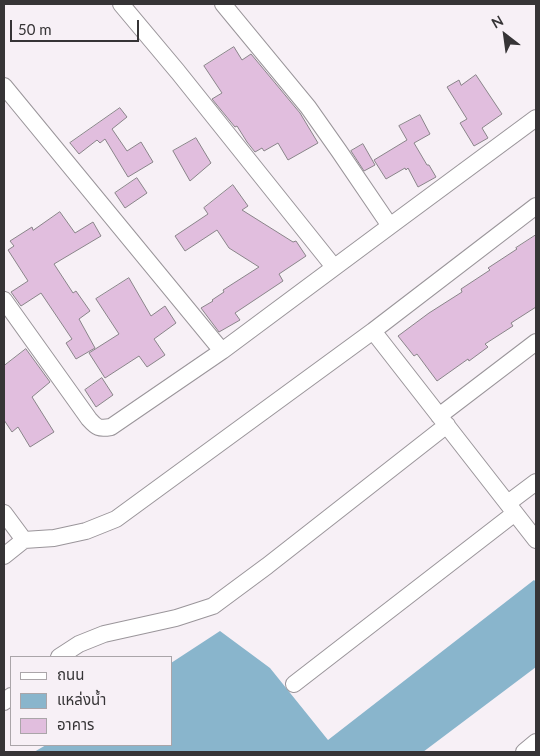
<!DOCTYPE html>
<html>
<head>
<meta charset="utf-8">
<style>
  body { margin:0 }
  #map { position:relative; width:540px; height:756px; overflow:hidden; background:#f7f0f6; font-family:Lato,"Noto Sans Thai",sans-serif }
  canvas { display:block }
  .frame { position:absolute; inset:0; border:5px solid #363436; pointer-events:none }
  .legend { position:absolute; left:10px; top:656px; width:162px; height:90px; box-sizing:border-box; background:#f7f0f6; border:1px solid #aaa5a9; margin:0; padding:6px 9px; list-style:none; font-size:15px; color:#363436 }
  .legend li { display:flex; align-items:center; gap:10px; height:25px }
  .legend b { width:25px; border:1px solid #aaa5a9 }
  .north { position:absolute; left:480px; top:10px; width:50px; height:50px; -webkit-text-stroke:4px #f7f0f6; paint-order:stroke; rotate:330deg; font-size:14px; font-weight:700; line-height:20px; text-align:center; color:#363436 }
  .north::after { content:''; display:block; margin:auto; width:18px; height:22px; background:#363436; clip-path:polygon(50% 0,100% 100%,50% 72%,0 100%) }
  .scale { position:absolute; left:10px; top:20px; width:129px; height:22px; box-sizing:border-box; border:2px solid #363436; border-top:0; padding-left:6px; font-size:15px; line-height:18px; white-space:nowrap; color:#363436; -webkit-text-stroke:4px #f7f0f6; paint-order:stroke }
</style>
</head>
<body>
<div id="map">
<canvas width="540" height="756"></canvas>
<div class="frame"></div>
<ul class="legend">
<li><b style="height:6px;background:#fff"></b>ถนน</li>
<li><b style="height:14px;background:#89b5cc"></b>แหล่งน้ำ</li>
<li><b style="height:14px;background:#e1bede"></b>อาคาร</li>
</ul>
<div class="north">N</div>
<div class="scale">50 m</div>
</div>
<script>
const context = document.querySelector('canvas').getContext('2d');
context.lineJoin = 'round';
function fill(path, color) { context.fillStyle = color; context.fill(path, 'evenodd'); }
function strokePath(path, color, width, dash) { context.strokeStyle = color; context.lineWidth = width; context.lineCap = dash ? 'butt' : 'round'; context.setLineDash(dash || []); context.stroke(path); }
const water = new Path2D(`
  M534 580 536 582V667L423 752H34L46 745H171V663L220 631 270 668 328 740Z`);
const building = new Path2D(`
  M234 47 242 60 251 54 300 113 318 143 288 160 278 143 264 151 262 148 255 152 247 142 237 126 235 127 212 99 222 93 204 66Z
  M476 75 502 114 482 128 488 138 474 146 460 123 467 119 447 87 459 80 461 85Z
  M120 108 127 117 112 129 127 151 141 142 153 162 128 177 105 139 100 143 97 140 79 154 70 143Z
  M420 115 430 134 414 143 427 165H429L436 177 418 187 408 168 406 170 405 168 386 179 374 160 407 140 399 126Z
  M196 138 211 163 190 181 173 151Z
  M363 144 375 165 364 171 351 151Z
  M137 178 147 193 125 208 115 193Z
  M233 185 248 206 242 210 293 242 296 241 306 256 279 274 283 281 235 313 240 320 219 332 201 308 213 301 212 300 224 292 223 290 259 267 229 248 217 230 185 251 175 236 208 214 204 208Z
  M60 212 75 233 93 222 101 236 54 264 73 293 76 291 90 311 79 319 95 348 76 359 66 343 72 339 41 293 21 306 11 292 28 281 8 250 14 246 10 241 32 227 33 230Z
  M536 235V307L511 323 513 326 485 344 488 347 469 361 468 359 437 381 417 354 414 356 398 336 429 313 462 292 461 289 490 270 488 268 517 249 516 248Z
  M129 278 151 316 165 306 176 323 154 339 165 355 147 367 139 356 105 378 89 353 119 334 96 299Z
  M26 349 50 382 32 397 54 432 30 447 18 427 12 432 4 420V366Z
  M102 378 113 395 96 407 85 390Z`);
const minor = new Path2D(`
  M121 4 178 72 334 267
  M223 4 308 107 339 151 390 226
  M4 86 222 351
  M4 300 89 419C97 428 99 429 111 427L222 351 390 226 536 118
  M373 331 536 540
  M439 416 536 342
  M508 503 536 482
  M4 513 24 540
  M4 556 24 540 54 538 86 531 116 519 373 331 536 206
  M59 657 79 644 104 634 176 618 213 606 267 566 447 425
  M294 684 515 513
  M4 702 11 696
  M524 752 536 742`);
fill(water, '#89b5cc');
fill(building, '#e1bede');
strokePath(building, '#898489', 1);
strokePath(minor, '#9a959a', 18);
strokePath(minor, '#fff', 16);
</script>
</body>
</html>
